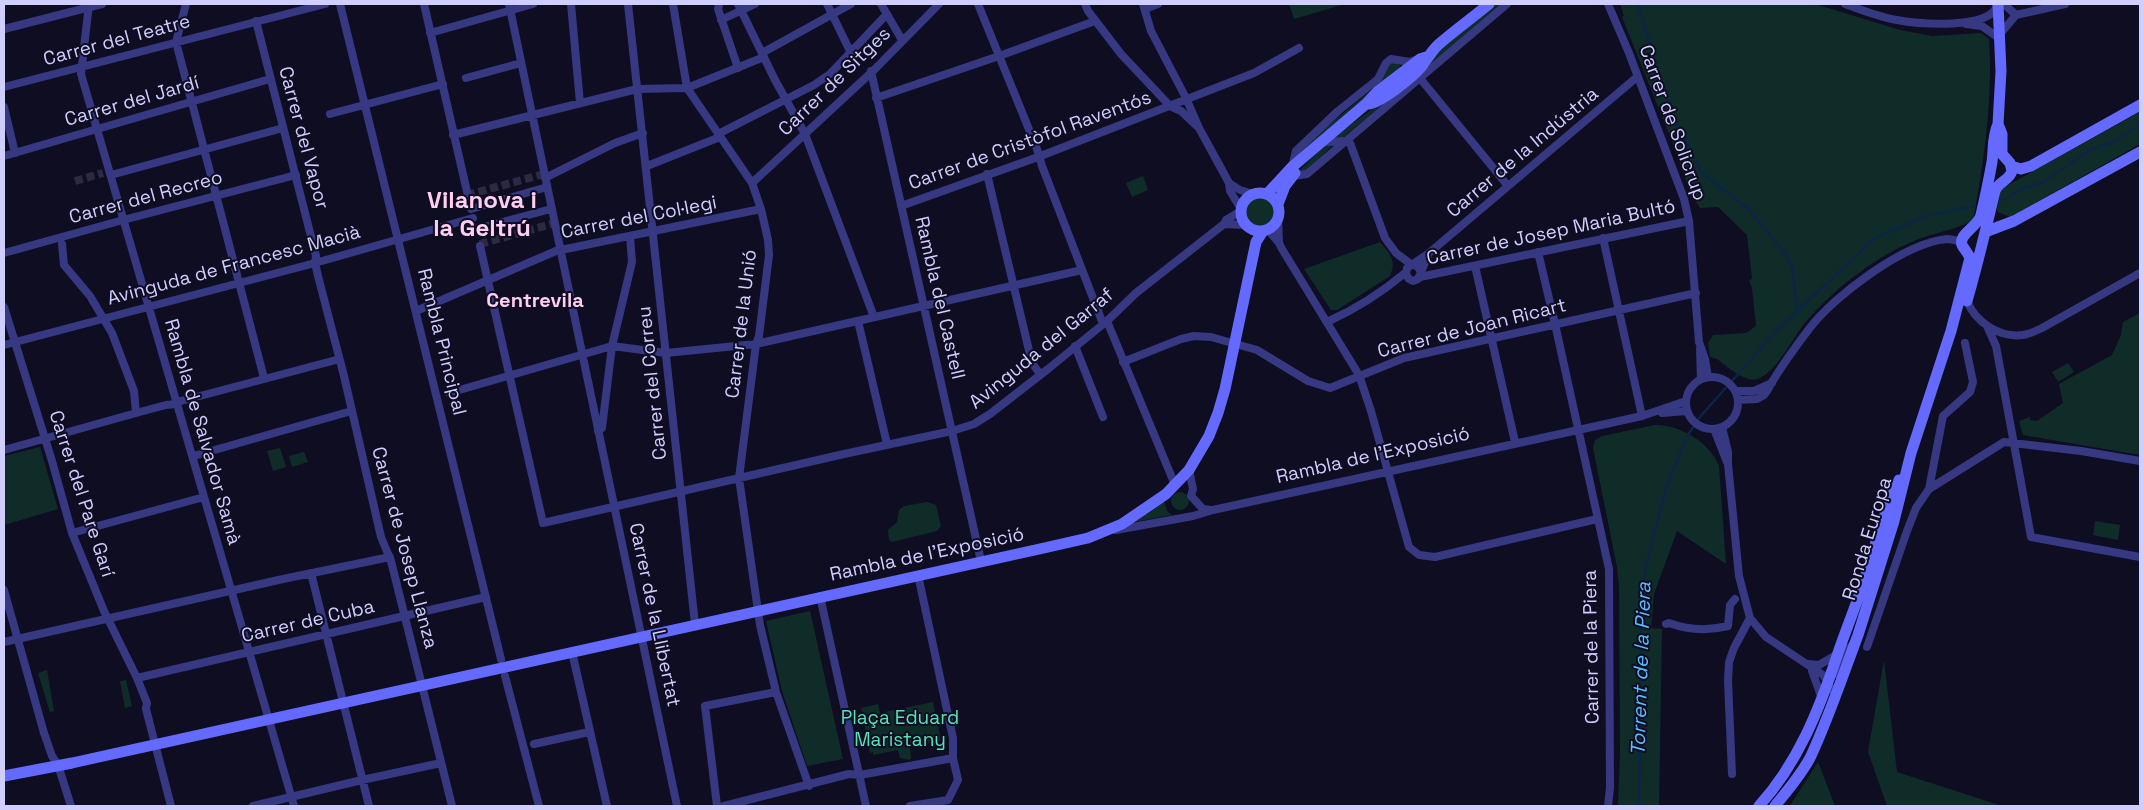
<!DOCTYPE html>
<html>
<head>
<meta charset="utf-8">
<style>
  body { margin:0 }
  #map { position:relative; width:2144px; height:810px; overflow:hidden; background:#0f0d22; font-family:"Space Grotesk",sans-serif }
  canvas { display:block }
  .frame { position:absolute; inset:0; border:5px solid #d0cdff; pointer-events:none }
</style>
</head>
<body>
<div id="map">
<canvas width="2144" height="810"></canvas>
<div class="frame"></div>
</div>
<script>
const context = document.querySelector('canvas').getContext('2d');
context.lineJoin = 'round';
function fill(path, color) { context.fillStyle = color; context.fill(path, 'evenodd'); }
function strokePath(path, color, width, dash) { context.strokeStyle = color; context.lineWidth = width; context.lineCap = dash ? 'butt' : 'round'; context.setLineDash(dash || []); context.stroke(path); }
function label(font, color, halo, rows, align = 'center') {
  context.font = font + ' "Space Grotesk",sans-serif'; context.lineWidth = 4; context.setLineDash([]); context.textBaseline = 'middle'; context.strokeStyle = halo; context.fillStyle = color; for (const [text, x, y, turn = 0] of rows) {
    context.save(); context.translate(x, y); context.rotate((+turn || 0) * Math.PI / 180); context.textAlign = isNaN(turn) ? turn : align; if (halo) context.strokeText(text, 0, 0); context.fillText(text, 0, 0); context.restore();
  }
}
const green = new Path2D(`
  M1289 4H1345L1294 19Z
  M1496 4H1504L1341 139 1332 138 1388 98 1446 45Z
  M1620 4H1815L1900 30 1932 36 1981 33 1989 39C1993 99 1984 162 1973 221 1955 229 1935 233 1916 240 1877 256 1839 285 1811 316 1794 333 1781 367 1760 378 1747 385 1728 367 1717 359L1710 357 1708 343 1713 335 1746 333 1756 326 1752 288 1749 281 1752 278 1747 235 1718 207 1700 208 1690 193 1679 159 1622 17 1624 16Z
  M1392 62H1396L1400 66V69L1297 156 1299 150 1376 86 1388 65Z
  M2140 112V144L2010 217 1998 212 1997 209 2001 189Z
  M1335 143 1306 171 1298 172 1326 144Z
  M1143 176 1148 190 1132 197 1126 183Z
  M1246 212a14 14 0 1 1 28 0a14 14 0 1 1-28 0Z
  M1380 242C1390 254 1397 260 1390 276L1337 310H1331L1304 269Z
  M2140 313V455L2023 435 2019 421 2030 417V420L2037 421 2063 403 2059 384 2112 355 2121 335 2123 322Z
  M2068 363 2074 372 2058 382 2052 372Z
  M1655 425C1681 425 1709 442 1719 466L1726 564 1677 531 1654 594 1651 628 1662 629 1659 806H1618L1620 753 1619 587 1617 567 1593 448 1595 440 1602 436Z
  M40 447 58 509 4 525V456Z
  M280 448 286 467 273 471 267 451Z
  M304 452 308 462 292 467 289 456Z
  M1171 501a9 9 0 1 1 18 0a9 9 0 1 1-18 0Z
  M1164 501 1167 511 1172 515 1134 522Z
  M927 502 936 505 941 526 937 531 892 542 889 540 888 530 897 522 899 510 904 506Z
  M2095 521 2120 525 2118 540 2093 535Z
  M810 611 843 759 807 766 782 691 766 621Z
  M1884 660 1897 772 2002 806H1887L1868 752Z
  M47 670 54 711 50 712 38 673Z
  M126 680 132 706 125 708 120 681Z
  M933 702 941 740 910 747 911 758 909 760 900 758 898 750 873 755V752L870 753 861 708 878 704 880 713Z
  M1818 762 1835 806H1789L1791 804Z`);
const stream = new Path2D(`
  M1638 4 1654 58 1674 117 1702 173 1747 208 1783 251 1792 266 1797 310
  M2001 201 2024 188 2042 183 2090 150 2113 142 2140 125
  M1639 806 1641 616 1646 566 1666 488 1686 438 1699 418 1779 328 1875 238 1926 216 1975 206`);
const streetTunnel = new Path2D(`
  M75 181 103 173
  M467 195 544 174
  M480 244 555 223`);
const street = new Path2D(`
  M89 4 81 74 294 806
  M186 4 176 42 264 378
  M340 4 501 659
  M424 4 468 196
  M509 4 677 806
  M571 4 580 103
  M628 4 695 624
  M673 4 687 88 752 183 761 209 768 240 769 255 759 336 756 344 739 478 760 625 776 692 809 786
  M719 4 718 9 738 68
  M738 4 775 80 805 134 874 317
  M827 4 850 51
  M881 4 902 40
  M978 4 1037 149 1042 166 1103 324
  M1085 4 1088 11 1121 54 1170 106 1181 111 1197 126
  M1143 4 1151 31 1186 98 1199 128 1222 170 1229 183 1240 190 1253 194
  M1608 4 1629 53 1684 199 1689 221 1699 342 1705 359 1708 377
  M1845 4C1862 10 1879 17 1897 20 1919 24 1988 30 1997 6
  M2004 4 2016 15
  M1145 9 1158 4
  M721 20 755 4
  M256 21 316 256 315 263 318 276 344 376 381 537 391 561 452 806
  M1966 24 1982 26 2000 39
  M4 29 102 4
  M430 33 533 4
  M2000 34 2016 15 2065 4
  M762 53 851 4
  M871 71 981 561
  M1419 77 1508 186
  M466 78 521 63
  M4 87 325 4
  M876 98 999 56 1095 21
  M4 107 15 153
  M330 114 443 84
  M718 134 814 85 830 74 887 14
  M453 135 637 89 687 88 764 57
  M1323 142 1343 141 1350 143 1385 238 1396 253 1412 265
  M4 156 270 79
  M647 166 720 137
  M1292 167 1296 151 1338 111 1378 79 1386 63 1391 59 1410 62 1415 60
  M987 174 1032 363 1040 374
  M111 175 283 128
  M1293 176 1307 174 1507 4
  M545 178 615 143 643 133
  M752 183 875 69 939 4
  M1229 183 1230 191 1241 209
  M901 206 1038 157 1254 73 1299 48
  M471 209 547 187
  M1278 219 1279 243 1282 249 1359 375 1371 411 1409 547 1419 555 1435 557 1597 519
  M1224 224 1246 225
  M476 229 551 209
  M1268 230 1279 243
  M1603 238 1642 416
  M62 244 64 265 90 296 112 333 134 391 136 413
  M480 246 543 523 844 454 952 431 974 424 990 414 1048 369 1107 321 1136 293 1224 224 1226 220 1241 211
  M1538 252 1555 324 1609 569 1610 788 1608 806
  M4 253 123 220 296 175
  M1414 265 1418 267 1421 272 1418 279 1413 281 1409 279 1406 275 1407 268 1429 253 1637 77
  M1475 266 1515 442
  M1421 272 1429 253
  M1420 277 1689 221
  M1967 301C1976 323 2000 338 2023 335 2029 334 2036 331 2042 328L2140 273
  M4 307 52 461 72 533 104 611 137 678 147 703 146 709 171 806
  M416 311 556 251 761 209
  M858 321 887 444
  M1107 321 1175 485
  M1327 322C1356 309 1381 293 1405 273
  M1987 326 1996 346 2031 537 2140 557
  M4 345 315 263 473 218
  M1075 346 1103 417
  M1700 349 1701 379
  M1123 362 1181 339 1194 336 1211 337 1257 350 1308 381 1330 388 1404 358 1696 293
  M1686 403a26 26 0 1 1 52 0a26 26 0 1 1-52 0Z
  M1736 391H1754L1772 383
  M449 393 612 346 666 353 756 344 1082 270
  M1738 400 1757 399 1764 395C1768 391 1769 387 1772 382 1783 364 1796 346 1809 329 1834 296 1904 243 1947 239 1952 239 1957 241 1961 242
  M181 401 336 360
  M1662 413 1687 411
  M1722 427 1728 452V464L1739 576 1750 618 1766 637 1823 675 1836 696
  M1714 429 1727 462
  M598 431 602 428 612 346 632 262 630 236
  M4 450 136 413 166 405 176 404
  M197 455 348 412
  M1189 470 1193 489 1191 496 1203 509 1211 510
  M1929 489 1943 416 1970 392 1973 382 1965 343
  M1116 530 1193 516 1213 510 1642 416 1686 401
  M72 533 204 497
  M311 573 369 806
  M4 590 44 733 52 756 58 765 71 806
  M820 596 866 806
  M1666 624 1669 623C1688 630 1708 631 1728 626L1730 605 1735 599
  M4 642 283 579 390 557
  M1867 647 1907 531 1916 508 1929 489 2004 442 2081 451 2140 461
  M572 652 607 806
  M1808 664 1819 665 1836 655
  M1812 671 1822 699
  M1836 674 1845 652 1852 645
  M505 676 539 806
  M137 678 486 597
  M534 744 589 732
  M1732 774 1728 681 1729 662 1734 648 1750 618
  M253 806 362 780 441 763
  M717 806 705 706 776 692
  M724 806 849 774 860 775 953 758
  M910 806 948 800 958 780 953 758V738L918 575`);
const secondary = new Path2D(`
  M1369 104C1382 102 1413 77 1422 66 1427 59 1431 52 1438 45 1454 31 1472 18 1489 4
  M2011 166 2021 169 2031 166 2140 105
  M1241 212a19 19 0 1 1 38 0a19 19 0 1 1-38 0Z
  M1267 194 1292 167 1366 104 1378 91 1420 59 1426 57
  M1278 204 1285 186 1295 173
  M1985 232 2014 221 2140 152
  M1967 301C1978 263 1986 229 1995 191 1999 181 2009 181 2012 171L2010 163 2002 154V134L1998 124 2001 71 1998 4
  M4 776 72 763 1044 548 1088 538 1122 524 1166 494 1189 470 1209 436 1218 413 1225 389 1256 242 1263 231
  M1759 806C1798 763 1819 710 1837 656 1845 632 1855 608 1863 584 1874 549 1883 514 1899 480
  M1775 806C1787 791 1802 774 1811 756 1829 717 1843 675 1858 635L1894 521 1911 453 1951 331 1970 258C1968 253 1964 249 1962 245 1958 234 1978 227 1981 215 1985 198 1989 179 1992 162 1994 148 1992 137 1998 124`);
const streetNames = [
  ["Carrer del Teatre",117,41,-15],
  ["Carrer de Sitges",835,82,-44],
  ["Carrer del Jardí",132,102,-16],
  ["Carrer de Solicrup",1672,123,70],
  ["Carrer del Vapor",303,138,75],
  ["Carrer de Cristòfol Raventós",1030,141,-20],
  ["Carrer de la Indústria",1523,153,-40],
  ["Carrer del Recreo",146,198,-15],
  ["Carrer del Col·legi",639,218,-11],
  ["Carrer de Josep Maria Bultó",1551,233,-12],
  ["Avinguda de Francesc Macià",234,266,-15],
  ["Rambla del Castell",939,298,77],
  ["Carrer de la Unió",742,324,-83],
  ["Carrer de Joan Ricart",1472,329,-14],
  ["Rambla Principal",441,342,76],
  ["Avinguda del Garraf",1042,349,-39],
  ["Carrer del Correu",653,383,-96],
  ["Rambla de Salvador Samà",202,432,74],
  ["Rambla de l'Exposició",1373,456,-13],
  ["Carrer del Pare Garí",81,494,72],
  ["Ronda Europa",1868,539,-73],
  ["Carrer de Josep Llanza",404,548,75],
  ["Rambla de l'Exposició",927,555,-12],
  ["Carrer de la Llibertat",654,615,78],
  ["Carrer de Cuba",308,622,-13],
  ["Carrer de la Piera",1592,647,-91]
];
const parkNames = [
  ["Plaça Eduard",900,719],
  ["Maristany",900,741]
];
const neighbourhoodNames = [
  ["Centrevila",535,302]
];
const waterNames = [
  ["Torrent de la Piera",1642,669,-88]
];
const districtNames = [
  ["Vilanova i",482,201],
  ["la Geltrú",482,229]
];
fill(green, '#102c29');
strokePath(stream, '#0b2547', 2.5);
strokePath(streetTunnel, '#2c2a43', 8, [8, 4]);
strokePath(street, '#363882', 8);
strokePath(secondary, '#646aff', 11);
label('19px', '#d0cdff', '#0f0d22', streetNames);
label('19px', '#56e2b7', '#0f0d22', parkNames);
label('bold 20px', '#ffcff1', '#0f0d22', neighbourhoodNames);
label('italic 20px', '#5bbdff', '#0f0d22', waterNames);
label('bold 24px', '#ffcff1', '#0f0d22', districtNames);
</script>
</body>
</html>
